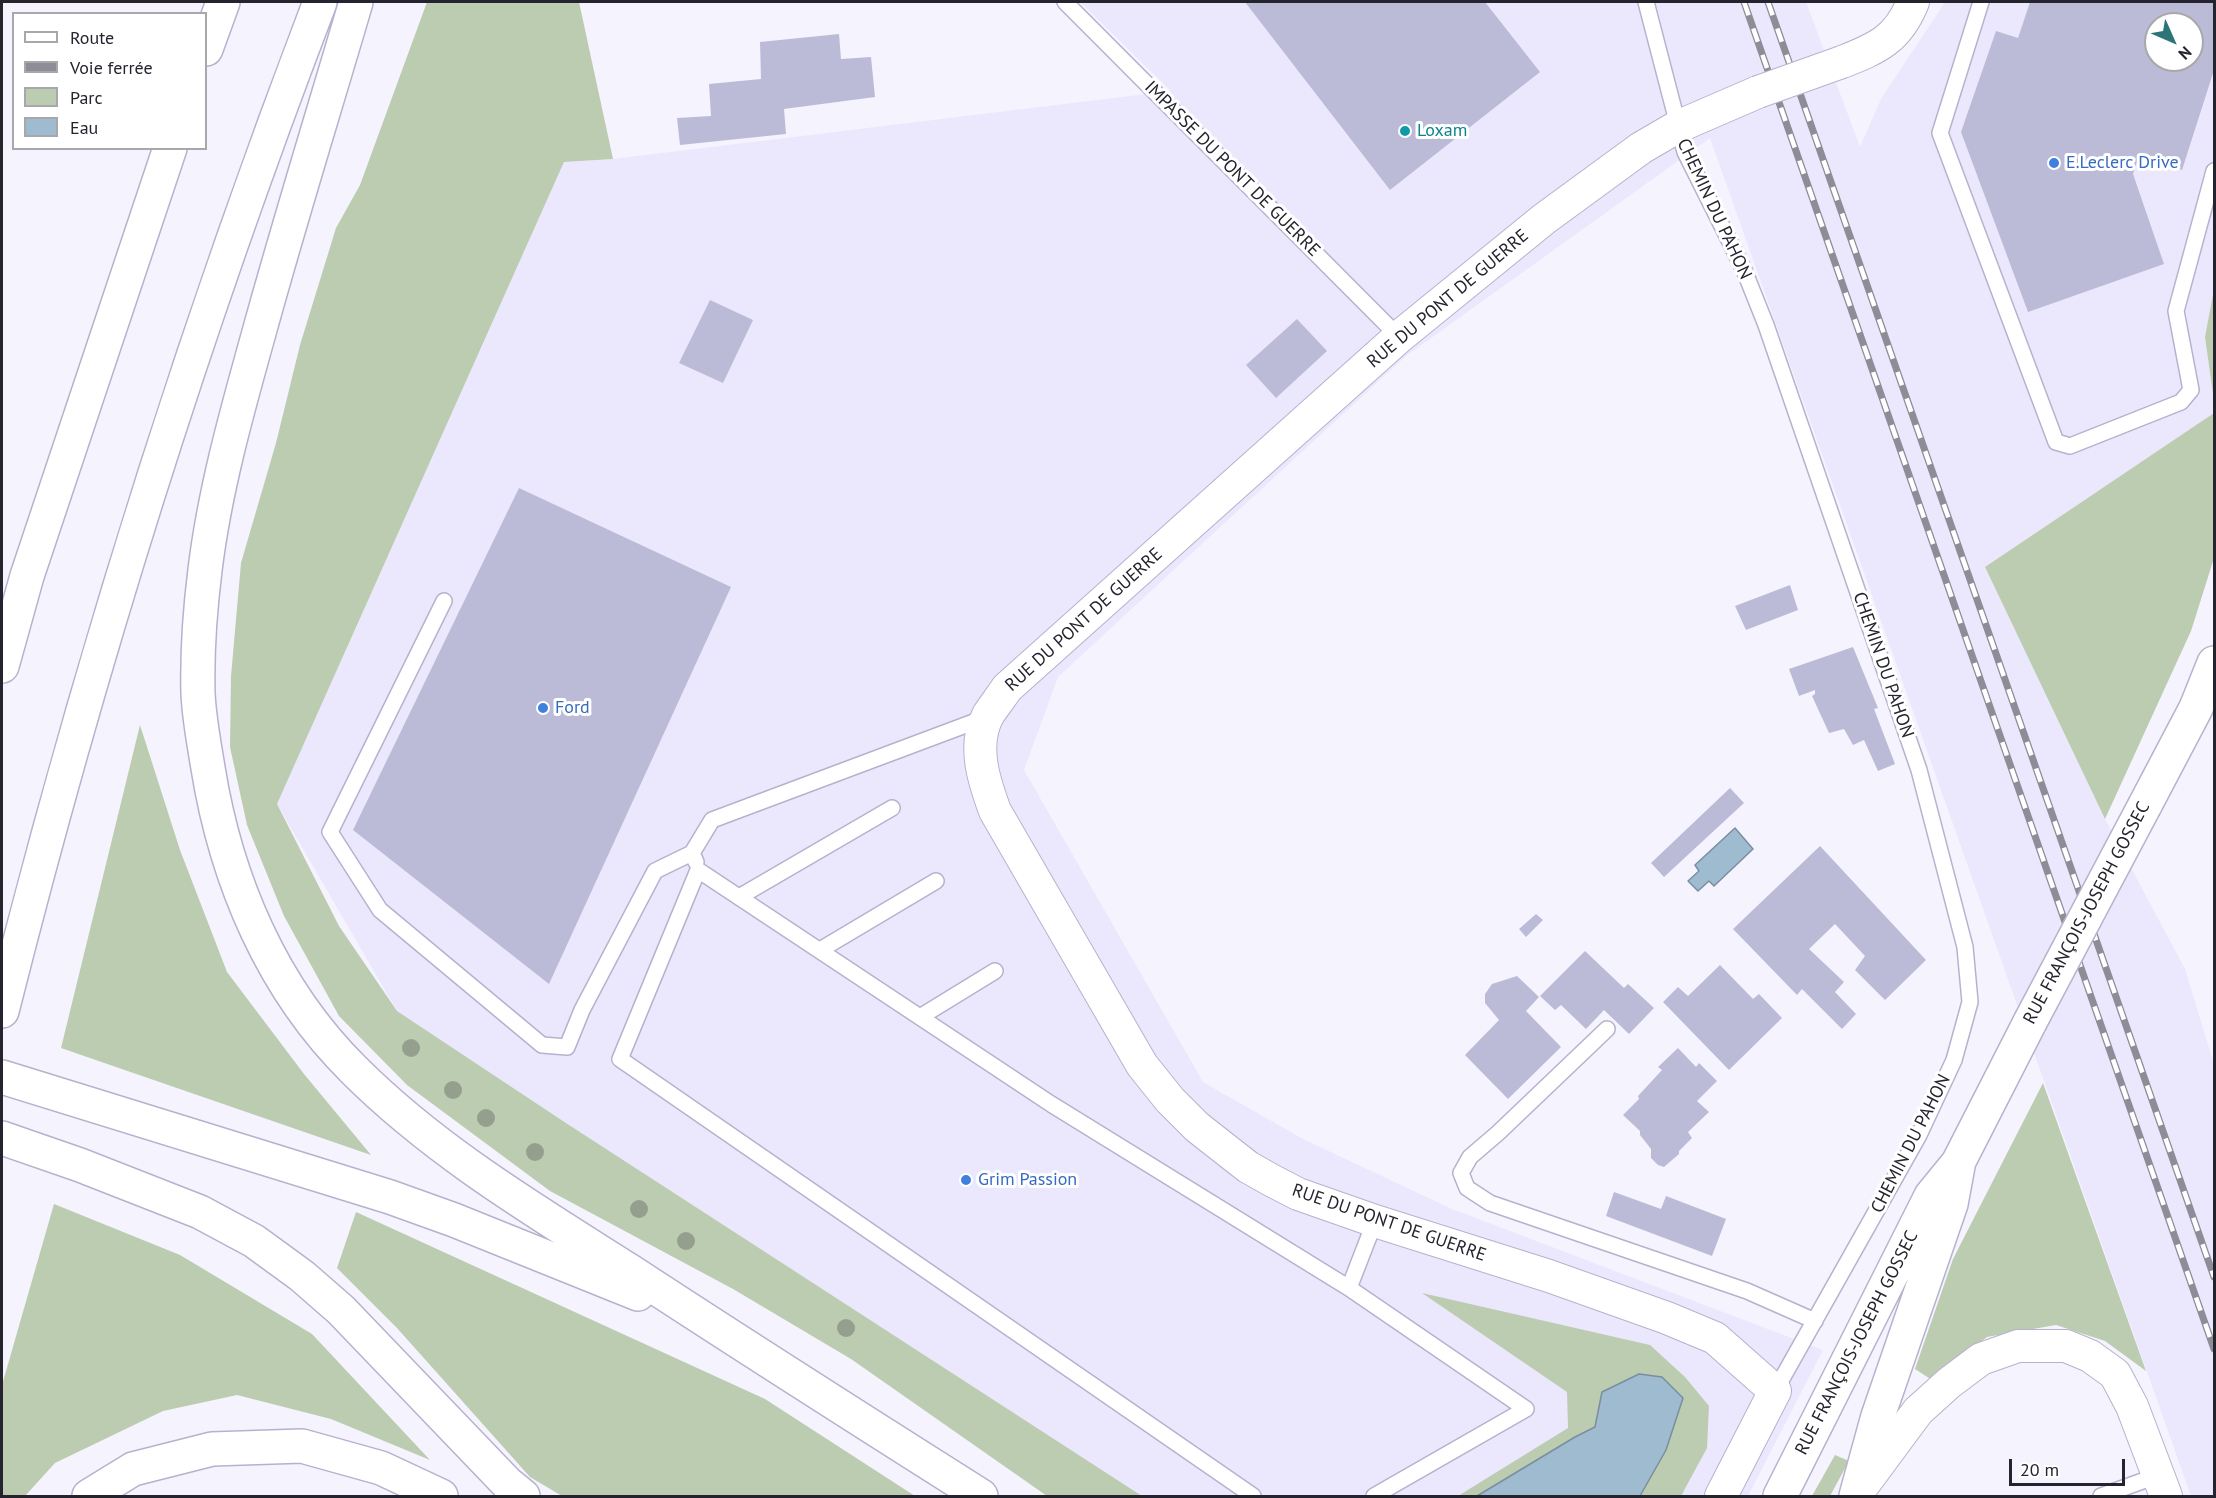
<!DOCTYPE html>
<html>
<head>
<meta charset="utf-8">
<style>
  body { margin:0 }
  #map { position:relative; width:2216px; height:1498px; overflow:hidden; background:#f4f3fe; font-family:"PT Sans",sans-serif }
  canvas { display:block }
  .frame { position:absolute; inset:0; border:3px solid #25242e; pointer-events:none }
  .legend { position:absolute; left:12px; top:12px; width:195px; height:138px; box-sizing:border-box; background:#fff; border:2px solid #a8a7ab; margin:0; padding:8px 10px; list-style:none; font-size:18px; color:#25242e }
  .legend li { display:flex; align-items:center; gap:12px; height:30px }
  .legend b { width:30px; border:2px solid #a8a7ab }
  .north { position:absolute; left:2144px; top:12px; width:60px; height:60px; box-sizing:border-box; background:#fff; border:2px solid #a8a7ab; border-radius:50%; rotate:135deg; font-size:16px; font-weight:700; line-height:24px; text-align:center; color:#25242e }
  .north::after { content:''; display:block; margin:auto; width:21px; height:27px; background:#2b7579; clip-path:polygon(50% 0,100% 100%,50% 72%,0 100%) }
  .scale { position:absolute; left:2009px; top:1459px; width:116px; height:27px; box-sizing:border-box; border:3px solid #25242e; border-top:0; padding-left:8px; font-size:18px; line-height:21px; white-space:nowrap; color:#25242e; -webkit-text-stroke:4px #fff; paint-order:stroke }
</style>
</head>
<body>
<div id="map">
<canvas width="2216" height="1498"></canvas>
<div class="frame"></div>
<ul class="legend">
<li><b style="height:8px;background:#fff"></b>Route</li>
<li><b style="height:8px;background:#8e8d97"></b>Voie ferrée</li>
<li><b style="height:16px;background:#bcccb0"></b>Parc</li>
<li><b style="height:16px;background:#9fbbd0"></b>Eau</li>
</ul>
<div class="north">N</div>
<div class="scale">20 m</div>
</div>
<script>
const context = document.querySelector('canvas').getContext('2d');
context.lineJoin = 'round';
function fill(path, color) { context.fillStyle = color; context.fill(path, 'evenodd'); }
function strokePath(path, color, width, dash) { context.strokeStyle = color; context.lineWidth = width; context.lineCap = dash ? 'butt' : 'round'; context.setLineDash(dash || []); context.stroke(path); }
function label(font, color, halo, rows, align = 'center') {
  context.font = font + ' "PT Sans",sans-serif'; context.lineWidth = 6; context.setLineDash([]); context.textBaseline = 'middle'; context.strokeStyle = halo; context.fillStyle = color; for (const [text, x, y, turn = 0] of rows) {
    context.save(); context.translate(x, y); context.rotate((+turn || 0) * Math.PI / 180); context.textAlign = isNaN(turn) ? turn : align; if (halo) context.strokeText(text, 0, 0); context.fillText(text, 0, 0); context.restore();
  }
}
const built = new Path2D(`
  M1080 2H1806L1860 147 1881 99 1945 2H2214V413L1985 567 2105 819 2185 969 2214 1064V1496H2191L1710 138 1406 356 1204 542 1058 677 1024 770 1203 1082 1303 1139 1452 1209 1823 1350 1748 1496H1142L566 1123 397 1011 277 804 564 162 613 159 1171 91ZM2156 24H2192V60H2156Z`);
const green = new Path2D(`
  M427 2H579L613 159 564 162 277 804 339 926 397 1011 566 1123 1142 1496H1047L851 1359 733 1289 550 1191 407 1085 339 1016 284 916 247 825 230 747 231 676 241 563 276 443 300 345 336 228 360 185Z
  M2214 289V401L2205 337Z
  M2214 413V558L2191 631 2105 819 1985 567Z
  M140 725 180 850 227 972 304 1074 371 1155 61 1048Z
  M2043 1083 2146 1371 2105 1341 2056 1325 1987 1337 1932 1380 1915 1369 1953 1259Z
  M54 1204 180 1255 312 1334 430 1460 331 1419 237 1395 163 1411 55 1463 25 1496H2V1385Z
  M356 1212 765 1399 915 1496H562L530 1477 397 1328 337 1268Z
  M1422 1293 1650 1345 1685 1377 1709 1406 1707 1448 1681 1496H1640L1666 1450 1602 1392 1595 1427 1575 1437 1477 1496H1458L1568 1428 1567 1392Z
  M1835 1455 1849 1461 1830 1496H1812Z`);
const water = new Path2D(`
  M1735 828 1753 849 1714 886 1709 881 1698 891 1688 881 1699 871 1695 865Z
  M1639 1374 1662 1377 1683 1398 1666 1450 1640 1496H1477L1575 1437 1595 1427 1602 1392Z`);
const building = new Path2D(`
  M1245 2H1485L1540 72 1390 190Z
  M2030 2H2214V70L2182 170 2139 156 2133 174 2164 264 2028 312 1961 132 1996 31 2018 38ZM2156 24H2192V60H2156Z
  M839 34 841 59 871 57 875 97 784 109 786 134 680 145 677 118 711 116 709 84 761 79 760 42Z
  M710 300 753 320 723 383 679 363Z
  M1297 319 1327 351 1276 398 1246 365Z
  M519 488 731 587 549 984 353 830Z
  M1790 585 1798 610 1746 630 1735 606Z
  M1853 647 1878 708 1874 709 1895 764 1878 771 1864 740 1853 745 1844 729 1829 733 1812 696 1815 694V690L1799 696 1789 669Z
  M1730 788 1744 803 1664 877 1651 863Z
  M1820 846 1926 960 1885 1000 1855 970 1865 956 1835 924 1809 949 1844 982 1835 992 1856 1014 1842 1029 1802 989 1797 995 1733 929Z
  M1536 914 1543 920 1526 937 1519 929Z
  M1585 951 1624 988 1628 984 1654 1008 1629 1034 1604 1010 1586 1029 1561 1005 1555 1010 1540 996Z
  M1720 965 1753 999 1759 994 1782 1018 1729 1070 1663 1002 1678 987 1688 996Z
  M1517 976 1539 997 1526 1011 1561 1047 1508 1099 1465 1055 1499 1020 1485 1003V994L1492 984Z
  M1678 1048 1696 1067 1699 1063 1717 1081 1697 1101 1709 1112 1688 1132 1692 1138 1679 1151V1154L1664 1167 1658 1165 1651 1158V1149L1640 1135V1131L1623 1115 1639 1099 1638 1096 1662 1070 1658 1067Z
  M1614 1192 1661 1209 1666 1196 1726 1219 1712 1256 1606 1216Z`);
const lane = new Path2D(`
  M1065 2 1399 337
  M1646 2 1685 152 1744 270 1766 325 1919 770 1965 947 1970 1002 1954 1060 1919 1135 1775 1391
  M1981 2 1940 133 2056 442 2070 446 2181 402 2191 390 2176 311 2214 171
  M444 601 330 832 380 910 542 1045 567 1047 582 1010 655 871 692 853
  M696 862 692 853 712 820 987 717
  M739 897 892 808
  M820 950 936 881
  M920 1017 995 971
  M1607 1029 1498 1133 1470 1157 1461 1173 1467 1188 1490 1203 1747 1291 1815 1321
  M1349 1288 1375 1221
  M1253 1496 620 1059 698 870 1051 1104 1349 1288 1526 1409 1374 1496
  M2101 1496 2159 1475`);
const street = new Path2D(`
  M1842 62C1878 48 1898 39 1913 2
  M1858 1492 1918 1411 1949 1383 1981 1359 2018 1346H2066L2090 1356 2115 1374 2132 1406 2166 1496
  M1721 1496 1775 1391 1715 1338 1667 1318 1549 1276 1375 1221 1298 1194 1271 1180 1248 1167 1197 1127 1170 1100 1142 1065 995 811C984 781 972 746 988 715 994 706 1001 697 1007 688L1399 337 1544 219 1641 148 1677 127 1758 92`);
const primary = new Path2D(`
  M2145 805 2196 708 2214 663
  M1780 1496 1931 1196 1958 1163 2030 1022
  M1856 1496 1878 1416 1951 1204 1958 1166`);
const highway = new Path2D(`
  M356 2C324 111 290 220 260 329 238 408 215 488 205 570 200 610 197 652 198 693 199 718 204 743 208 768 226 880 272 989 354 1070 435 1151 534 1210 630 1271 746 1347 864 1422 981 1496
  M206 49 223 2
  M2 666 27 576 170 148
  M2 1011C88 669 194 331 320 2
  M2 1077 390 1197 454 1220 638 1294
  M2 1138 80 1165 200 1212 254 1241 302 1276 341 1310 507 1483 523 1496
  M89 1496 133 1469 212 1449 302 1446 381 1468 441 1496`);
const rail = new Path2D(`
  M1744 2 2214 1349
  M1768 2 2214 1277`);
const streetBridge = new Path2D(`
  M1758 92 1842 62`);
const primaryBridge = new Path2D(`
  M2030 1022 2145 805`);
const trees = [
  [411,1048],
  [453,1090],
  [486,1118],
  [535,1152],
  [639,1209],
  [686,1241],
  [846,1328]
];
const markers = [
  [1405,131,6,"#0f9aa8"],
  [2054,163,6,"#3f7fe0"],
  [543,708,6,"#3f7fe0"],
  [966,1180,6,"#3f7fe0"]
];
const cultureNames = [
  ["Loxam",1417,131]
];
const shopNames = [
  ["E.Leclerc Drive",2066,163],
  ["Ford",555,708],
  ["Grim Passion",978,1180]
];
const streetNames = [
  ["IMPASSE DU PONT DE GUERRE",1232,169,45],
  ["CHEMIN DU PAHON",1714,209,65],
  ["RUE DU PONT DE GUERRE",1448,299,-40],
  ["RUE DU PONT DE GUERRE",1084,620,-42],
  ["CHEMIN DU PAHON",1883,665,71],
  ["RUE FRANÇOIS-JOSEPH GOSSEC",2087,913,-62],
  ["CHEMIN DU PAHON",1911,1144,-63],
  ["RUE DU PONT DE GUERRE",1389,1223,19],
  ["RUE FRANÇOIS-JOSEPH GOSSEC",1857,1343,-63]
];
fill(built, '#ebe8fe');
fill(green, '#bcccb0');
fill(water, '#9fbbd0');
strokePath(water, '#7a8e9f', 1.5);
fill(building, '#bcbbd7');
strokePath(lane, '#b6b2cd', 18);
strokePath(street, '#b6b2cd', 34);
strokePath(primary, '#b6b2cd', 36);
strokePath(highway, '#b6b2cd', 36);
strokePath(lane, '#fff', 15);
strokePath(street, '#fff', 32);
strokePath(primary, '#fff', 33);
strokePath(highway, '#fff', 33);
strokePath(rail, '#8e8d97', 7);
strokePath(rail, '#fff', 4.5, [14]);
strokePath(streetBridge, '#b6b2cd', 34, []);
strokePath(primaryBridge, '#b6b2cd', 36, []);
strokePath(streetBridge, '#fff', 32);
strokePath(primaryBridge, '#fff', 33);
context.fillStyle = '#94a08d';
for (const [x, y] of trees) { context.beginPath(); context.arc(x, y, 9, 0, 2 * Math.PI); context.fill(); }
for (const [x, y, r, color] of markers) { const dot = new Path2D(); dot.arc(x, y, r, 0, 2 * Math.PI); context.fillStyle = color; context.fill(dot); strokePath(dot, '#fff', 2); }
label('18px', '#0d838f', '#fff', cultureNames, 'left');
label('18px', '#366cbe', '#fff', shopNames, 'left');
label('18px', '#25242e', '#fff', streetNames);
</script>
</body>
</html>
